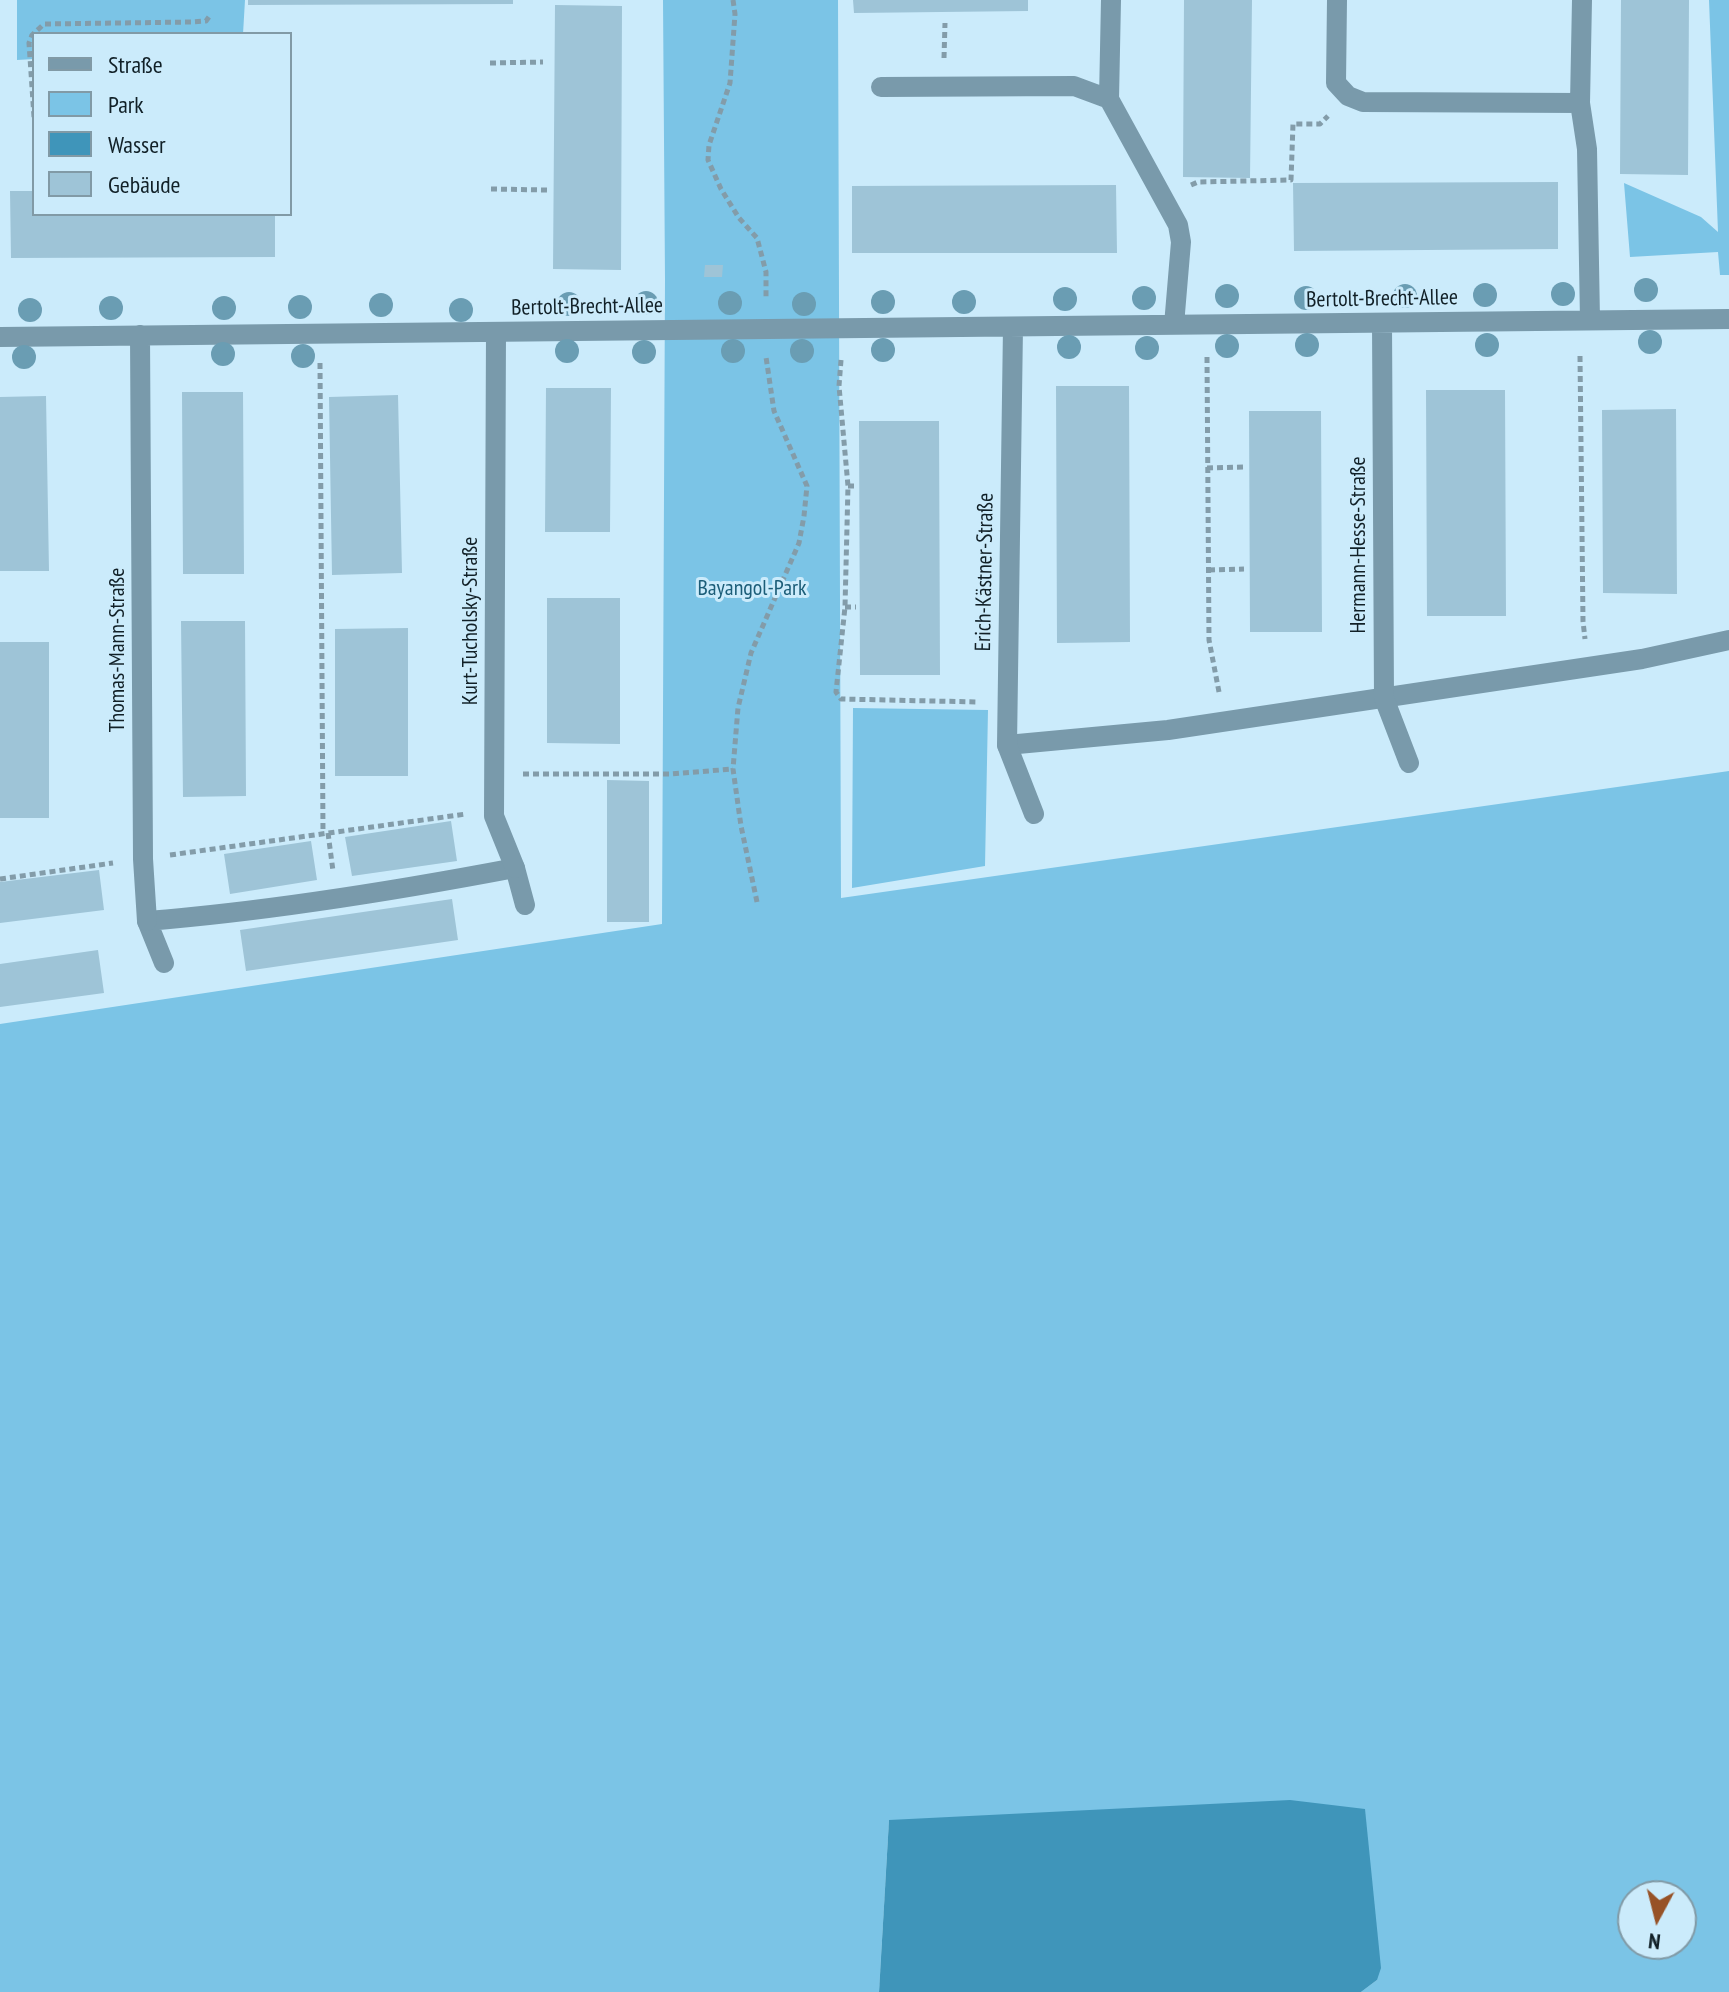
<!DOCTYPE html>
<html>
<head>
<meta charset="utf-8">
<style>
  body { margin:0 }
  #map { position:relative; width:1729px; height:1992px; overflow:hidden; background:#cbebfb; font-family:"PT Sans Narrow",sans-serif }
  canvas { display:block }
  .legend { position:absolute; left:32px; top:32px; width:260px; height:184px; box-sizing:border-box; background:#cbebfb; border:2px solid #819aa6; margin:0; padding:10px 14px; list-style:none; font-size:24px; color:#112027 }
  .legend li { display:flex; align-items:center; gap:16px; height:40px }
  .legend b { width:40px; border:2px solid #819aa6 }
  .north { position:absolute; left:1617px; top:1880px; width:80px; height:80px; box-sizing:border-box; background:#cbebfb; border:2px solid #819aa6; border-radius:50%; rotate:187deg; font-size:22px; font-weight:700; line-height:32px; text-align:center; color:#112027 }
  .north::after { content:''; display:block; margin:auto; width:28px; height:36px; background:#975227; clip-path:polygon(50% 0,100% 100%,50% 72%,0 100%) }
</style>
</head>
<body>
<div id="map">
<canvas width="1729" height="1992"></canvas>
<ul class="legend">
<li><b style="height:10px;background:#799aab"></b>Straße</li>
<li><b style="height:22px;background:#7bc4e6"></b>Park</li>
<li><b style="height:22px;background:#3f95ba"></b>Wasser</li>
<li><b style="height:22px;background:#9ec4d7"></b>Gebäude</li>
</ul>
<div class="north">N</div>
</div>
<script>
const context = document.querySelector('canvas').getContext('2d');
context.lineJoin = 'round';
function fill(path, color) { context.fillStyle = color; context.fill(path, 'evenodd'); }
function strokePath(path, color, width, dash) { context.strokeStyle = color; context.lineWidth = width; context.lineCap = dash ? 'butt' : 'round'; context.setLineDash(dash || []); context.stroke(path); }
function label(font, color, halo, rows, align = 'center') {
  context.font = font + ' "PT Sans Narrow",sans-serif'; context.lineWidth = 6; context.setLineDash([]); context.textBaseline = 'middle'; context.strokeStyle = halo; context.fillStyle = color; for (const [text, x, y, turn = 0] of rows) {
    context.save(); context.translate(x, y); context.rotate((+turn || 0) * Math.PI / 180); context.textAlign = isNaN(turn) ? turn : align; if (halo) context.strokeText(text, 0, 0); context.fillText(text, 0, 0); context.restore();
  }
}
const green = new Path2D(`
  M17 0H245L243 34H34V59L17 60Z
  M663 0H838L841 898 1729 771V1992H1361L1377 1980 889 1820 879 1992H0V1024L662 924 665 280ZM1633 1896H1681V1944H1633Z
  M1709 0H1729V275H1720L1718 252 1630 257 1624 183 1701 217 1718 232Z
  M853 708 988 710 985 866 852 888Z`);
const water = new Path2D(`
  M1290 1800 1365 1809 1381 1968 1377 1980 1361 1992H879L889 1820Z`);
const building = new Path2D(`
  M248 0H513V4L248 5Z
  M853 0H1028V11L854 13Z
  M1184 0H1252L1250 178 1183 177Z
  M1621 0H1689L1688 175 1620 174Z
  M555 5 622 6 621 270 553 269Z
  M1558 182V249L1294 251 1293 183Z
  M1116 185 1117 253H852V186Z
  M10 191H34V214H275V257L11 258Z
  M705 265H723L722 277H704Z
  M1056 386H1129L1130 642 1057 643Z
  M546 388H611L610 532H545Z
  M1426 390H1505L1506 616H1427Z
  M182 392H243L244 574H183Z
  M398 395 402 573 332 575 329 397Z
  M46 396 49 571H0V397Z
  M1676 409 1677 594 1603 593 1602 410Z
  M1249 411H1321L1322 632H1250Z
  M859 421H939L940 675H860Z
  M547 598H620V744L547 743Z
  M181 621H245L246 796 183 797Z
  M408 628V776H335V629Z
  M0 642H49V818H0Z
  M607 780 649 781V922H607Z
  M451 821 457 861 352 876 345 837Z
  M311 841 317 880 230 894 224 854Z
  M99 870 104 910 0 923V882Z
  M452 899 458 940 246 971 240 930Z
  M98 950 104 993 0 1007V964Z`);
const path = new Path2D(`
  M733 0 735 14 730 83 709 145 708 160 721 189 739 218 757 238 766 272V299
  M944 58 945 23
  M490 63 543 62
  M34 117 29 43 32 35 44 24 191 22 206 21 211 14
  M1191 185 1198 182 1291 180 1293 124H1320L1328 116
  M491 189 547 190
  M1580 356 1583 621 1585 639
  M1207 357 1209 640 1219 692
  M841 360 839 386 848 486 845 607 836 692 841 699 978 702
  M320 363 323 833
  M1207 468 1243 467
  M848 486H857
  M1209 570 1244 569
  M845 607H856
  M523 774H670L733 769
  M328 833 333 871
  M170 855 466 814
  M0 879 113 863
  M757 902 741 826 733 769 738 708 751 653 799 543 804 516 807 486 774 411 766 357`);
const service = new Path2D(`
  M1007 745 1168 730 1642 659 1729 640
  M164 963 147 921C271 911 394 891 515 868L525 905`);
const minor = new Path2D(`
  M1337 0 1336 83 1348 96 1363 102 1580 103
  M1582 0 1580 103 1587 149 1590 320
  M881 87 1074 86 1109 99 1178 225 1181 242 1174 325
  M1109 99 1111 0
  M1382 323 1384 698 1409 763
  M1013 327 1007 745 1034 814
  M496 332 494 816 515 868
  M140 335 143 859 147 921
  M0 337 1729 319`);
const trees = [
  [1646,290],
  [1563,294],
  [1485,295],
  [1227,296],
  [1405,296],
  [1144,298],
  [1306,298],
  [1065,299],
  [883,302],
  [964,302],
  [646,303],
  [730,303],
  [569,304],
  [804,304],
  [381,305],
  [300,307],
  [111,308],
  [224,308],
  [30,310],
  [461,310],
  [1650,342],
  [1307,345],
  [1487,345],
  [1227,346],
  [1069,347],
  [1147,348],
  [883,350],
  [567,351],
  [733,351],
  [802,351],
  [644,352],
  [223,354],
  [303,356],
  [24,357]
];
const streetNames = [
  ["Bertolt-Brecht-Allee",1382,299,-1],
  ["Bertolt-Brecht-Allee",587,307,-1],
  ["Hermann-Hesse-Straße",1359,545,-90],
  ["Erich-Kästner-Straße",985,572,-89],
  ["Kurt-Tucholsky-Straße",471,621,-90],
  ["Thomas-Mann-Straße",118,650,-90]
];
const parkNames = [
  ["Bayangol-Park",752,589]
];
fill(green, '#7bc4e6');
fill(water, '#3f95ba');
fill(building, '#9ec4d7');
strokePath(path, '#839ca9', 5, [6, 4]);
strokePath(service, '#799aab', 20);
strokePath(minor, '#799aab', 20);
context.fillStyle = '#6a9db3';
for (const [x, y] of trees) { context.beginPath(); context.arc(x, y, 12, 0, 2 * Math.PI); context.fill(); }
label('22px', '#112027', '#cbebfb', streetNames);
label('22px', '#1b5d78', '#cbebfb', parkNames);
</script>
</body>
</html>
